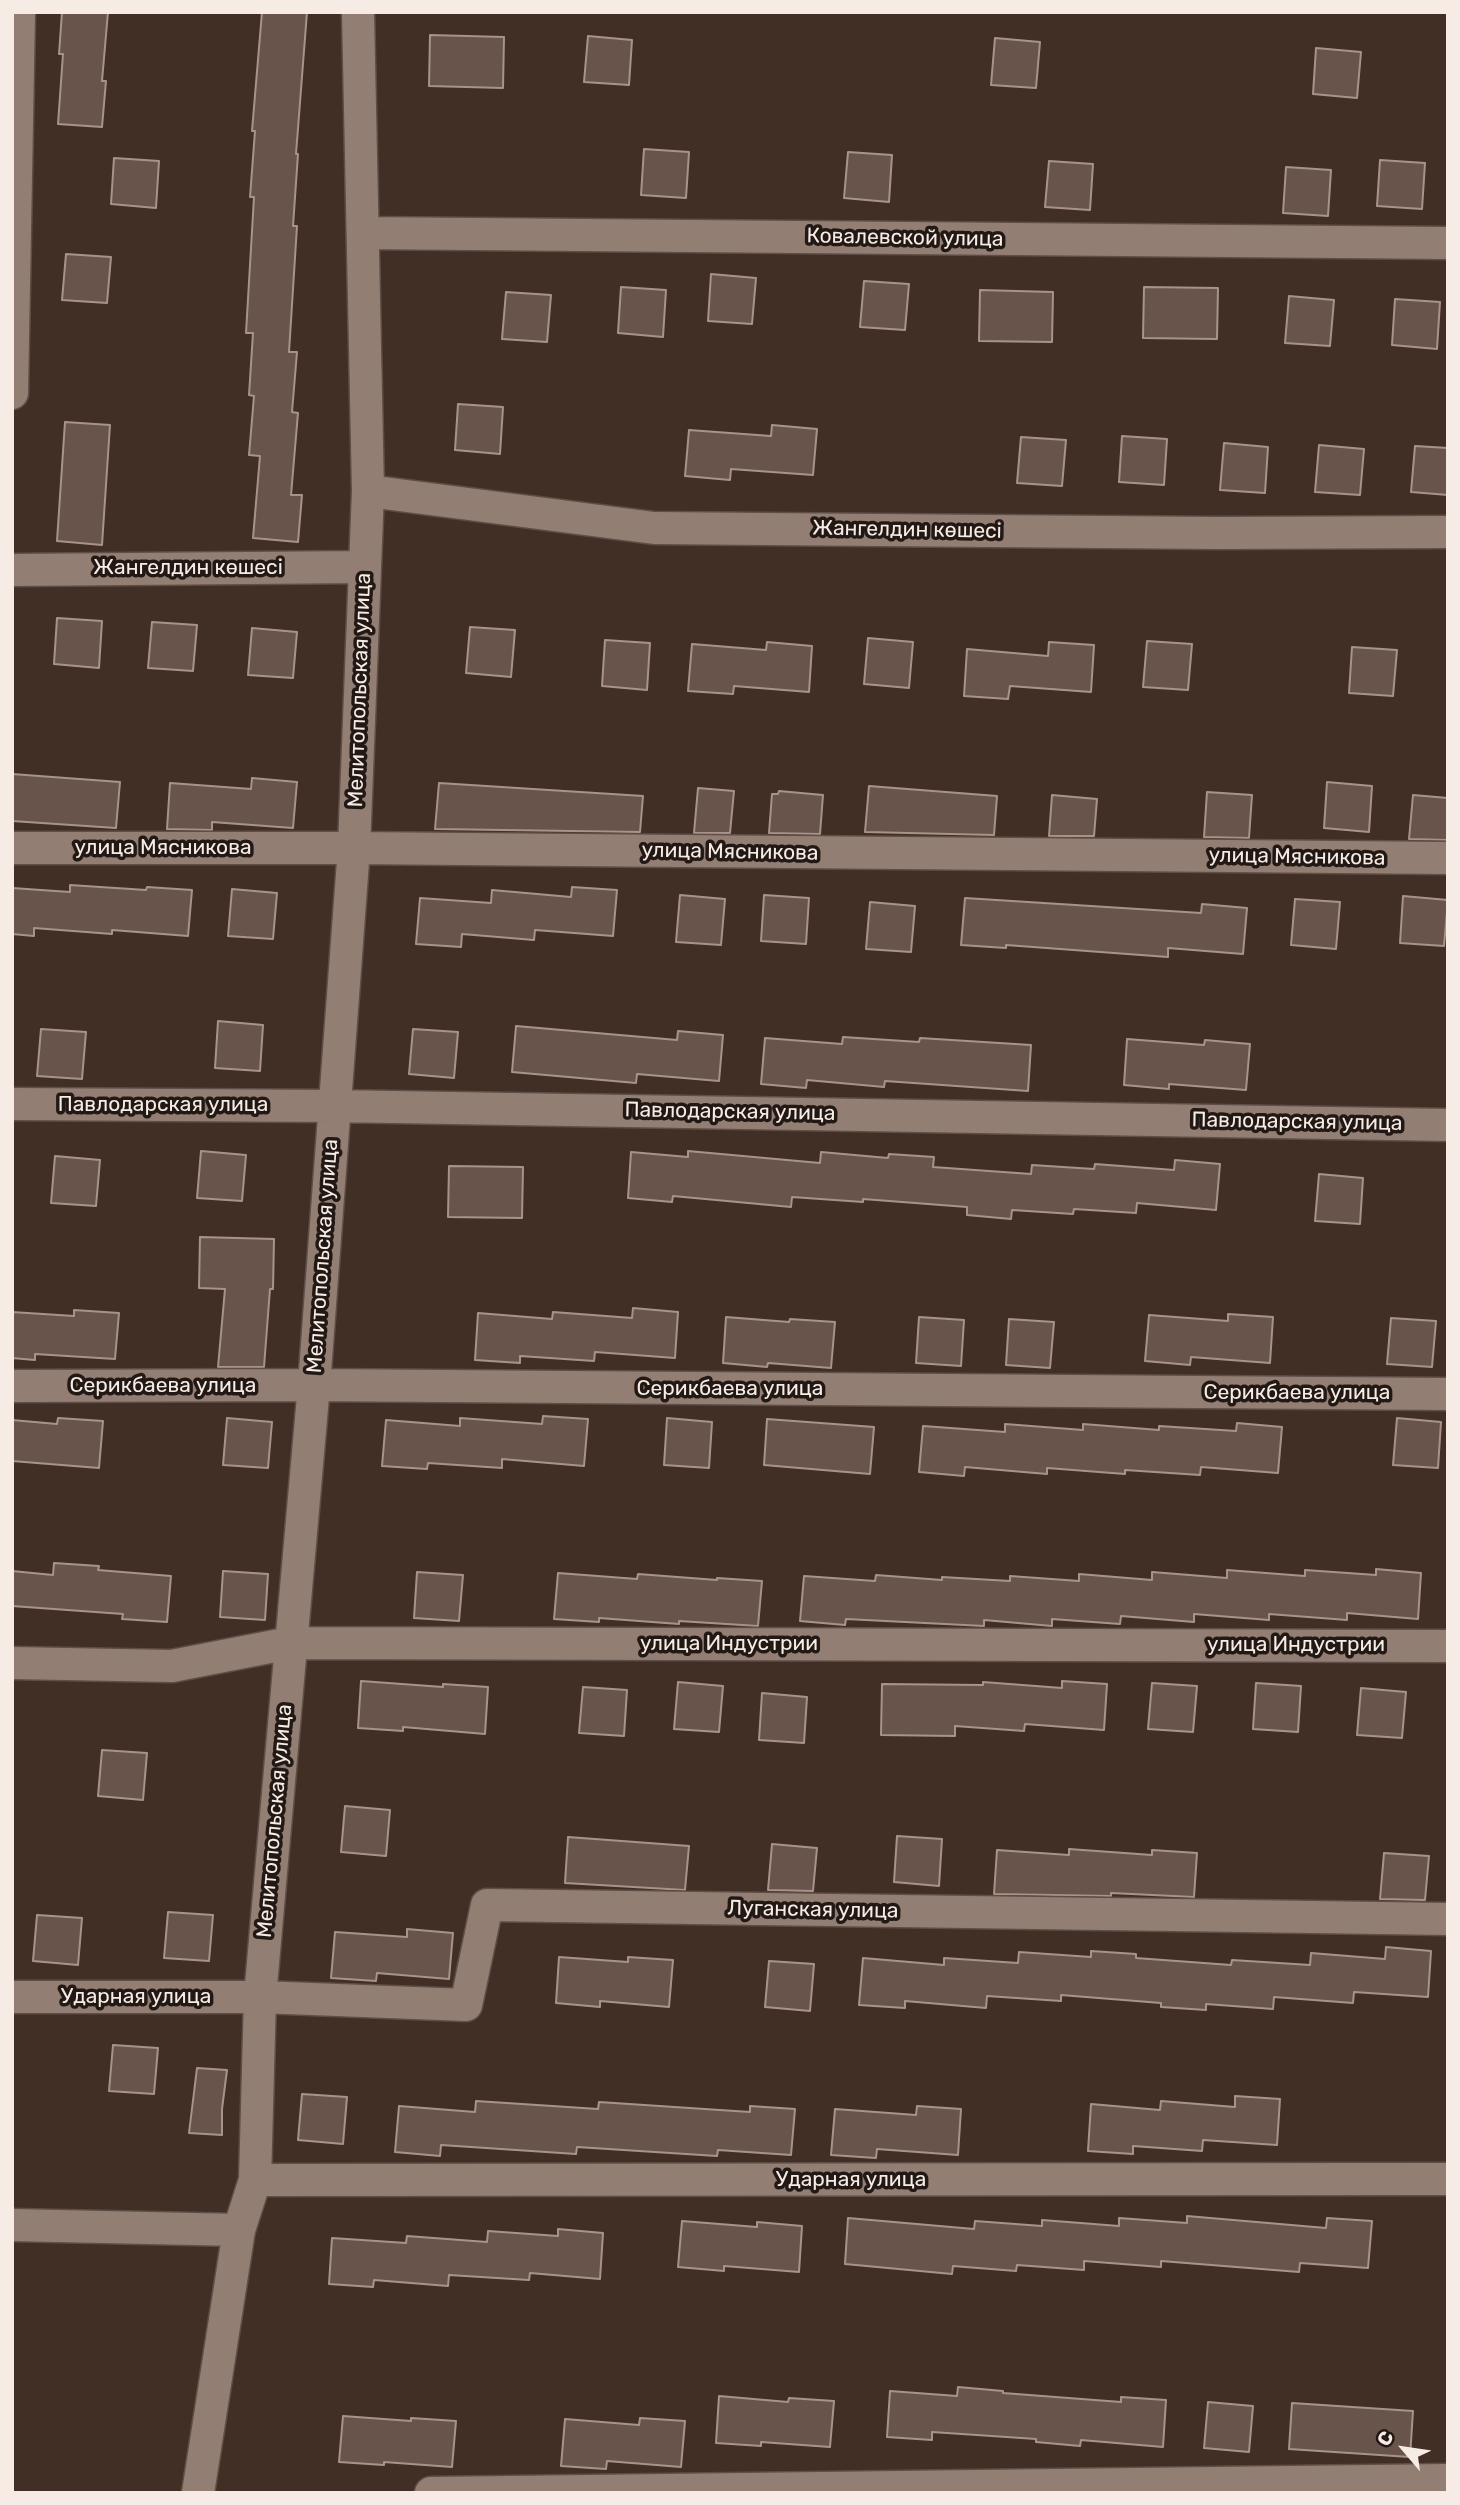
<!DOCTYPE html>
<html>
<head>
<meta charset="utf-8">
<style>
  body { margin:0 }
  #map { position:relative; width:1460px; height:2505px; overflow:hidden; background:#412f26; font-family:Rubik,sans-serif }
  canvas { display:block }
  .frame { position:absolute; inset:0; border:14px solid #f7ebe5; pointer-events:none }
  .north { position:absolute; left:1369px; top:2414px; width:70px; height:70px; -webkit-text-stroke:5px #221915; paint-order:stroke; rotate:299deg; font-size:19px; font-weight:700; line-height:28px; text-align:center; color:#f7ebe5 }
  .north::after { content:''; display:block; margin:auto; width:24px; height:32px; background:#f7ebe5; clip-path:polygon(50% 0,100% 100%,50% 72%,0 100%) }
</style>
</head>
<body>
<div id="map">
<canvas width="1460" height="2505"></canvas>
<div class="frame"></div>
<div class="north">С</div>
</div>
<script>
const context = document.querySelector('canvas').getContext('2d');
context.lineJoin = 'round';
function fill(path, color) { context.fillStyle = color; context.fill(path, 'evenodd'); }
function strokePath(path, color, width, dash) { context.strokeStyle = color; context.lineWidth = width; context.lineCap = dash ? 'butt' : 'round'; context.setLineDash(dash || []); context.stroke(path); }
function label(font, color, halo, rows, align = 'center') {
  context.font = font + ' Rubik,sans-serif'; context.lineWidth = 7; context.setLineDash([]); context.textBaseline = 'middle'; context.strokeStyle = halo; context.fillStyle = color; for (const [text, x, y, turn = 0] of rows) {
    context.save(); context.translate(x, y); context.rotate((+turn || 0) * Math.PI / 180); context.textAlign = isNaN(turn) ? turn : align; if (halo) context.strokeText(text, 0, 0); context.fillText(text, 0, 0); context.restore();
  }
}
const building = new Path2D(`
  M62 12H108L102 81H106L102 127 58 124 63 54H59Z
  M262 12H307L296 154H298L293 226H297L289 352H297L292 412 298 413 291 495H302L298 542 253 538 260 456 249 455 254 396 249 395 253 333H246L254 197H250L255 131H252Z
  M430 35 504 37 503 88 429 86Z
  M588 36 632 40 629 85 584 82Z
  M995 38 1040 42 1036 88 991 85Z
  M1316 48 1361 52 1357 98 1313 94Z
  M644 149 689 152 686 198 641 195Z
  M848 152 892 155 889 202 844 198Z
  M114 158 159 161 156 208 111 204Z
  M1380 160 1425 163 1422 209 1377 206Z
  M1049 161 1093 164 1090 210 1045 207Z
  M1286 167 1331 170 1328 216 1283 213Z
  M66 254 111 257 107 303 62 300Z
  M711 274 756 278 752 324 708 321Z
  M864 281 909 284 905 330 860 327Z
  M621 287 666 290 663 337 618 333Z
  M1144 287 1218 288 1217 339 1143 338Z
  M980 290 1053 292 1052 342 979 341Z
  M506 292 551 295 547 342 502 339Z
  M1289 296 1334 300 1330 346 1285 343Z
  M1395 299 1440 302 1437 349 1392 345Z
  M458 404 503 407 500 454 455 450Z
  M65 422 110 425 102 545 57 541Z
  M772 425 817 429 813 475 731 469 730 480 685 476 689 430 771 436Z
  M1122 436 1167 439 1164 485 1119 482Z
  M1021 437 1066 440 1062 486 1017 483Z
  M1224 443 1268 447 1265 493 1220 490Z
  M1319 445 1364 449 1360 495 1315 492Z
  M1415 446 1448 448V495L1411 492Z
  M57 618 102 621 99 668 54 664Z
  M152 622 197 625 193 671 148 668Z
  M470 627 515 630 511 677 466 673Z
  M252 628 297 632 293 678 248 675Z
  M868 638 913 642 909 688 864 684Z
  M605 640 650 643 647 690 602 686Z
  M1147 641 1192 644 1188 690 1143 687Z
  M767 642 812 646 809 692 734 686 733 694 688 691 692 644 766 650Z
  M1049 642 1094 645 1091 692 1010 686 1008 699 964 696 967 649 1048 656Z
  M1352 647 1397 650 1393 696 1349 693Z
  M12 774 120 782 116 828 12 821Z
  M252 778 297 782 293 828 212 822V830L167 829 170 783 251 789Z
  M1327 782 1372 786 1369 832 1324 828Z
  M439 783 643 796 640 832 435 829Z
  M869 786 997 796 994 835 865 832Z
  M698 788 734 791 730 833H694Z
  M779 791 823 795 820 834 769 833 772 794H778Z
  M1207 792 1252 795 1249 838 1204 837Z
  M1052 795 1097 799 1094 836H1049Z
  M1413 795 1448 798V840L1409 839Z
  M70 885 146 890 147 887 192 890 188 936 112 930V934L34 928V936L12 934V888L70 892Z
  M572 887 617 890 613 936 535 930 534 940 462 934 461 947 416 944 420 898 491 903 492 890 571 897Z
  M232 889 277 893 273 939 228 936Z
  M680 895 725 899 721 945 676 942Z
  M764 895 809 898 806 944 761 941Z
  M1403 896 1448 900 1444 946 1400 943Z
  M965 898 1201 913 1202 904 1247 908 1243 954 1168 948V957L1006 945V948L961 945Z
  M1295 899 1340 902 1336 949 1291 945Z
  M870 902 915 906 911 952 866 949Z
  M218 1021 263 1025 260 1071 215 1068Z
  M516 1026 677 1040 678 1031 723 1035 719 1081 637 1074 636 1083 512 1072Z
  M41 1029 86 1032 82 1079 37 1076Z
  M413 1029 458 1032 454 1078 409 1074Z
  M843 1037 919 1042 920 1038 1031 1045 1028 1091 885 1081 884 1087 807 1080 806 1088 761 1084 765 1038 842 1044Z
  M1127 1039 1204 1045 1205 1040 1250 1044 1246 1090 1169 1084V1089L1124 1085Z
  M201 1151 246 1155 242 1201 197 1198Z
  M688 1151 820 1163 821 1152 888 1158 889 1154 934 1157 933 1167 1031 1174 1032 1165 1094 1169 1095 1164 1174 1170 1175 1160 1220 1164 1216 1210 1137 1203 1136 1213 1074 1209 1073 1214 1012 1210 1011 1219 967 1215V1207L863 1199V1202L792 1197 791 1207 673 1196 672 1202 628 1198 631 1152 688 1157Z
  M55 1156 100 1160 96 1206 51 1203Z
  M449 1166 523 1167 522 1218 448 1217Z
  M1319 1174 1363 1178 1360 1224 1315 1221Z
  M200 1237 274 1239 273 1289H270L264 1367H218L225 1289 199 1288Z
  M633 1308 678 1312 675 1358 595 1352 594 1361 520 1356V1363L475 1360 478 1313 552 1319 553 1312 632 1318Z
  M74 1310 119 1313 115 1359 35 1354V1360L12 1358V1312L74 1316Z
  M1228 1314 1273 1317 1270 1363 1191 1357 1190 1365 1145 1361 1149 1315 1228 1321Z
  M726 1317 789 1322 790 1319 835 1322 831 1368 768 1363 767 1367 723 1363Z
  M919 1317 964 1320 961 1366 916 1363Z
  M1391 1318 1436 1321 1432 1367 1387 1364Z
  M1009 1319 1054 1322 1050 1368 1006 1365Z
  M543 1416 588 1419 584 1466 502 1459V1468L428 1463 427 1469 382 1466 386 1420 460 1426V1418L542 1424Z
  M58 1418 103 1421 99 1468 12 1461V1420L57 1424Z
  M227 1418 272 1422 268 1468 223 1465Z
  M667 1418 712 1422 709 1468 664 1465Z
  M1397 1418 1441 1422 1438 1468 1393 1465Z
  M767 1419 874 1427 870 1474 764 1465Z
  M1237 1423 1282 1427 1278 1473 1201 1467 1200 1475 1125 1470V1474L1047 1468V1474L965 1467 964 1476 919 1472 923 1426 1005 1432V1424L1083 1430V1424L1159 1430V1426L1236 1431Z
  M54 1563 99 1566 98 1570 171 1576 167 1622 122 1619 123 1614 12 1606V1571L53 1575Z
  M1376 1569 1421 1573 1418 1619 1347 1613V1620L1269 1614V1620L1194 1614V1622L1121 1616 1120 1624 1052 1619V1626L984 1620V1626L846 1619 845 1625 800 1621 804 1576 875 1581 876 1575 942 1580V1577L1010 1581V1576L1079 1581V1574L1152 1580V1572L1227 1578V1570L1305 1576V1570L1376 1575Z
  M223 1571 268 1574 265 1620 220 1617Z
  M417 1572 463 1575 459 1621 414 1618Z
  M558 1573 637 1579 638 1574 717 1580V1578L762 1581 758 1626 679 1621V1624L599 1618V1622L554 1619Z
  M361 1681 443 1687V1684L488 1687 485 1734 403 1727V1731L358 1728Z
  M1062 1681 1107 1684 1104 1730 1025 1724 1024 1731 955 1726V1736L881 1735 882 1684 983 1685V1682L1062 1688Z
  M678 1682 723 1686 719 1732 674 1729Z
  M1152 1683 1197 1686 1193 1732 1148 1729Z
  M1256 1683 1301 1686 1298 1732 1253 1729Z
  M583 1687 627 1690 624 1736 579 1733Z
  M1361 1688 1406 1692 1402 1738 1357 1735Z
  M762 1693 807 1697 804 1743 759 1740Z
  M102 1750 147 1753 143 1800 98 1796Z
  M345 1806 390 1810 386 1856 341 1852Z
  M897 1836 942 1839 939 1886 894 1882Z
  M568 1837 689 1846 685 1890 565 1883Z
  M772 1844 817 1848 813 1891 768 1890Z
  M1069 1849 1152 1855V1850L1197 1853 1194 1897 1111 1893V1896L994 1894 997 1850 1069 1855Z
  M1384 1853 1429 1856 1425 1900 1380 1899Z
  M168 1912 213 1915 209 1961 164 1958Z
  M37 1915 82 1918 78 1965 33 1961Z
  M407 1929 453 1933 449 1979 377 1973 376 1981 331 1978 335 1932 407 1937Z
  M1386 1947 1431 1951 1428 1997 1354 1992 1353 2003 1274 1997 1273 2009 1206 2004V2010L1161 2007V2003L1061 1995V2001L987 1996 986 2008 905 2001V2008L859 2005 863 1958 944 1965V1958L1018 1963 1019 1952 1091 1957V1951L1136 1954V1958L1231 1965 1232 1960 1310 1965 1311 1953 1385 1959Z
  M559 1957 628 1962V1957L673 1960 669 2007 600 2001V2007L556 2003Z
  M769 1961 814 1964 810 2011 765 2007Z
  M113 2045 158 2048 154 2094 109 2091Z
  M197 2068 227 2070 222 2109V2135L189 2133Z
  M302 2094 347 2097 343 2144 298 2140Z
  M1235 2096 1280 2099 1277 2145 1203 2140 1202 2151 1133 2146V2154L1088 2151 1091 2104 1160 2110 1161 2101 1235 2107Z
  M476 2101 598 2109 599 2102 750 2112V2106L795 2109 791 2155 718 2150 717 2156 577 2147 576 2154 441 2145 440 2156 395 2152 399 2106 475 2112Z
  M917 2106 961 2109 958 2155 877 2149 876 2158 831 2155 835 2109 916 2115Z
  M1187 2216 1326 2228 1327 2218 1372 2221 1368 2268 1300 2263 1299 2272 1161 2261V2267L1084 2261V2270L1017 2265 1016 2271 953 2266 952 2274 845 2264 848 2218 974 2229 975 2221 1042 2226V2220L1119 2226V2218L1187 2223Z
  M682 2221 757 2227V2222L802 2226 799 2272 724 2266V2271L678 2267Z
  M558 2229 603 2233 600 2279 530 2273 529 2280 449 2275 448 2286 374 2280 373 2287 329 2284 332 2238 406 2243 407 2236 487 2242 488 2231 558 2236Z
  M958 2387 1003 2391V2393L1121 2402V2397L1166 2400 1163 2447 1081 2440 1080 2446 1036 2442V2439L932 2432V2440L887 2437 890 2391 957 2396Z
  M719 2396 788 2402 789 2398 834 2401 830 2447 761 2442V2446L716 2443Z
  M1208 2402 1253 2406 1249 2452 1204 2448Z
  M1292 2403 1413 2411 1410 2457 1289 2449Z
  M343 2416 411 2421V2418L456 2421 452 2467 384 2462V2465L339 2462Z
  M640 2418 685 2421 681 2467 607 2461 606 2469 561 2466 565 2419 639 2425Z`);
const minor = new Path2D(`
  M363 233 1448 243
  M12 393 19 12
  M368 491 654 528 1217 533 1448 532
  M12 570 364 567
  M12 848H354L1448 858
  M12 1104 334 1106 1448 1125
  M12 1386 314 1385 1448 1394
  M12 1663 172 1666 290 1643 1448 1646
  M12 1997H260L466 2005 487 1905 1448 1919
  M255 2180 1448 2179
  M12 2225 239 2230
  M198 2493 239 2230 255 2180 260 1997 314 1385 354 848 368 491 358 12
  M431 2493 1448 2480`);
const streetNames = [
  ["Ковалевской улица",905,238,1],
  ["Жангелдин көшесі",907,530,1],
  ["Жангелдин көшесі",188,568],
  ["Мелитопольская улица",360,690,-88],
  ["улица Мясникова",163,848],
  ["улица Мясникова",730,852,1],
  ["улица Мясникова",1297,857,1],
  ["Павлодарская улица",163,1105],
  ["Павлодарская улица",730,1112,1],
  ["Павлодарская улица",1297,1122,1],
  ["Мелитопольская улица",323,1256,-86],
  ["Серикбаева улица",163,1386],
  ["Серикбаева улица",730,1389],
  ["Серикбаева улица",1297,1393],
  ["улица Индустрии",729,1644],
  ["улица Индустрии",1296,1645],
  ["Мелитопольская улица",275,1821,-85],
  ["Луганская улица",813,1910,1],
  ["Ударная улица",136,1997],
  ["Ударная улица",851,2180]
];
fill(building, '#68544b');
strokePath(building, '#a99389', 2);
strokePath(minor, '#5d4e47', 35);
strokePath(minor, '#937e74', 32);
label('21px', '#f7ebe5', '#221915', streetNames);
</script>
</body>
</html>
